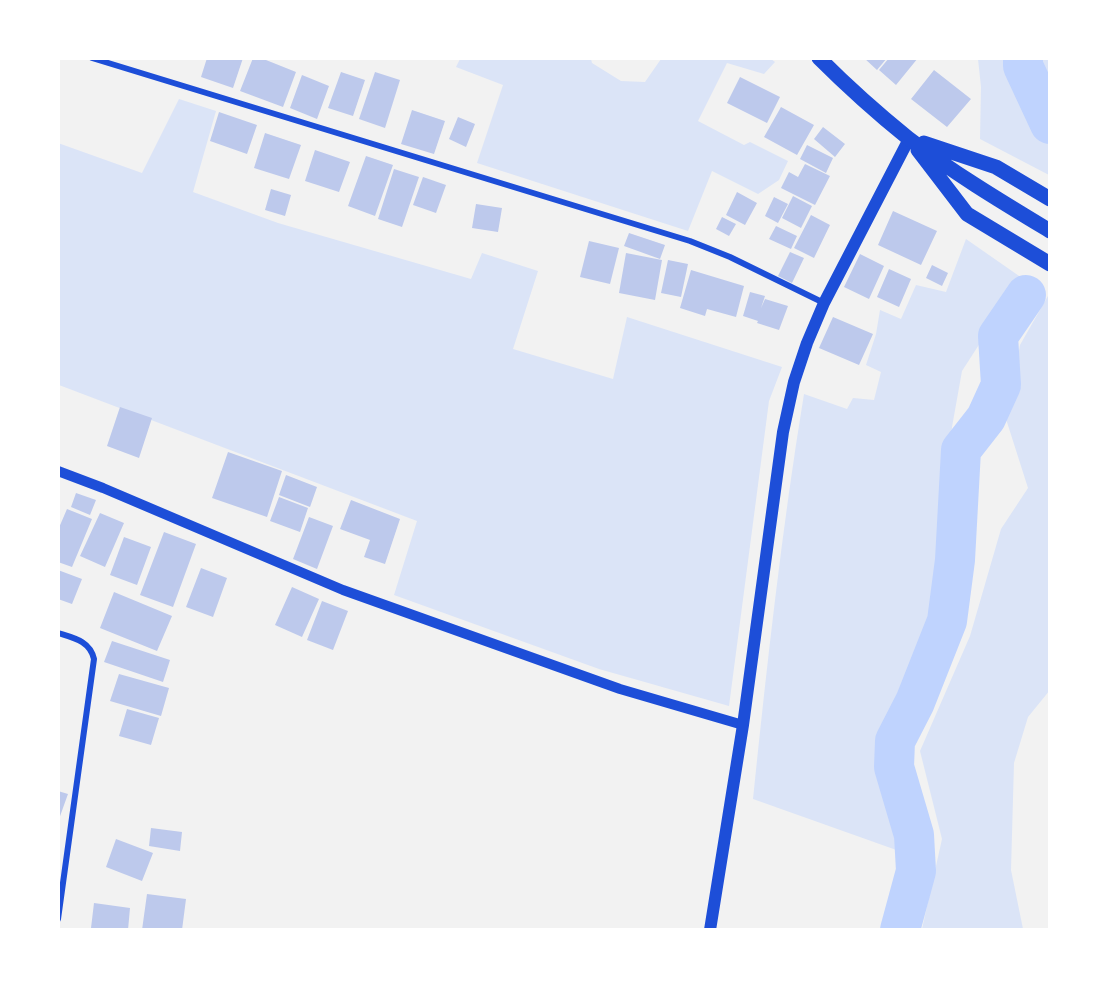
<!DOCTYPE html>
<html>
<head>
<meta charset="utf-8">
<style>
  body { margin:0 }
  #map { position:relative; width:1108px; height:988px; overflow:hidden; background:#f2f2f2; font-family:Overpass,sans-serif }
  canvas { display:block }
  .frame { position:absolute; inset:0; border:60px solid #fff; pointer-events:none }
</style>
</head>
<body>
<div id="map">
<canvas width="1108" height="988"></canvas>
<div class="frame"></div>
</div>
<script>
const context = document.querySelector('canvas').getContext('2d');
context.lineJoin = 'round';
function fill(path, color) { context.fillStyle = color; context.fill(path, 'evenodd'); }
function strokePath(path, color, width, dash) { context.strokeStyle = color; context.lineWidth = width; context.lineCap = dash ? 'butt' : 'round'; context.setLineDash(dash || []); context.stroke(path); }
const green = new Path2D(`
  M460 59H591L592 63 621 81 645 82 661 59H771L775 62 764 74 727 63 698 121 744 145 750 142 788 161 779 180 758 194 712 171 688 231 477 163 503 85 456 67Z
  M978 59H1049V175L980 139 981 87Z
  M179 99 216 111 193 192 278 223 471 279 482 253 538 271 513 349 613 379 627 317 782 367 769 401 729 706 599 669 394 595 417 521 59 385 58 143 142 173Z
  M966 239 1022 278 962 371 952 427 943 551 936 619 889 722 881 764 902 852 753 799C767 664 782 528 804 394L847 409 853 398 874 400 881 372 866 365 876 334 880 310 901 319 916 285 946 292Z
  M1048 296 1050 297V690L1028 717 1014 763 1011 870 1023 929H922L942 839 920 751 970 636 1001 529 1028 488 1006 419 1020 345Z`);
const river = new Path2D(`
  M1023 58V66L1050 124
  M900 930 916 871 914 835 894 767 895 741 915 702 947 621 955 560 961 450 986 418 1001 385 998 336 1026 295`);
const building = new Path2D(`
  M207 58H243L233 88 201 77Z
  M253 58H261L296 72 283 107 240 91Z
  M864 58H887L877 70Z
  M889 58H918L896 85 879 70Z
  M934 70 971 99 947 127 911 99Z
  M341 72 365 80 353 116 328 108Z
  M375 72 400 80 385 128 359 119Z
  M302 75 329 86 317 119 290 108Z
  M740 77 780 97 767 123 727 103Z
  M781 107 814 125 797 155 764 137Z
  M412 110 445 121 434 154 401 144Z
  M219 112 257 125 247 154 210 141Z
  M458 117 475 124 466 147 449 139Z
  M823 127 845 144 835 157 814 139Z
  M265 133 301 145 289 179 254 168Z
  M807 145 833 158 826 173 800 159Z
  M315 150 350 162 339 192 305 181Z
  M366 156 393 165 375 216 348 206Z
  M805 164 830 176 815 205 781 188 789 172 798 177Z
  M394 169 419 177 402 227 378 219Z
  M423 177 446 185 436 213 413 205Z
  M271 189 291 195 285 216 265 210Z
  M737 192 757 203 745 225 726 215Z
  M793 196 812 206 801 228 782 218Z
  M774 197 788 204 778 223 765 216Z
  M476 204 502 208 498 232 472 228Z
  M893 211 937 231 921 265 878 245Z
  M811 215 830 225 814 258 794 248Z
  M722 217 736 224 729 236 716 229Z
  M776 226 797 236 791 249 769 239Z
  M629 233 665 245 660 259 624 246Z
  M589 241 619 248 610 284 580 277Z
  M790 252 804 258 792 283 778 276Z
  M626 253 662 260 655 300 619 293Z
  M860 254 884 266 869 299 844 287Z
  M668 260 688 264 681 297 661 293Z
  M932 265 948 273 942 286 926 278Z
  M889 269 911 279 899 307 877 297Z
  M691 270 744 286 736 317 707 309 705 316 680 308Z
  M750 292 765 296 761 308 765 299 788 306 779 330 757 323 758 321 743 316Z
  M833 317 873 334 859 365 819 348Z
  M120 407 152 418 139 458 107 446Z
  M228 452 282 471 267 517 212 498Z
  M286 475 317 487 310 507 279 495Z
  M76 493 96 500 90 515 71 507Z
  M279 497 308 508 300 532 270 521Z
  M351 500 400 519 385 564 364 557 370 540 340 529Z
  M67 509 92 519 72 567 58 562V530Z
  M100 513 124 523 105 567 80 556Z
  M309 517 333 526 317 569 293 559Z
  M164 532 196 544 173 607 140 595Z
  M124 537 151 547 137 585 110 575Z
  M201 568 227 578 213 617 186 607Z
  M58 570 82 579 72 604 58 599Z
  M292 587 319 599 302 637 275 625Z
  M114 592 172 616 157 651 100 628Z
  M322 601 348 611 333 650 307 640Z
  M112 641 170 660 163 682 104 662Z
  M119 674 169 688 161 716 110 701Z
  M127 709 159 718 151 745 119 736Z
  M58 791 68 794 59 819H58Z
  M151 828 182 832 180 851 149 846Z
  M116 839 153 853 142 881 106 867Z
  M147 894 186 899 182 930H142Z
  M94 903 130 908 128 930 91 928Z`);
const minor = new Path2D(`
  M92 58 690 241 730 257 824 303
  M58 633C74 638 90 641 94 659L58 919`);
const tertiary = new Path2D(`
  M58 471 103 488 343 590 620 689 743 725`);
const secondary = new Path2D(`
  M710 930 743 725 783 432 794 382 807 343 824 303 909 139`);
const primary = new Path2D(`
  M819 58C847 86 877 113 908 138 952 172 1002 202 1050 231
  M924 143 996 167 1050 199
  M918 150 967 214 1050 264`);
fill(green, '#dbe4f7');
strokePath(river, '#bfd3fe', 40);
fill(building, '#bdc9ec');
strokePath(minor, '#1d4ed8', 6);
strokePath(tertiary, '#1d4ed8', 10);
strokePath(secondary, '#1d4ed8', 12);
strokePath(primary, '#1d4ed8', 15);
</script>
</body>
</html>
